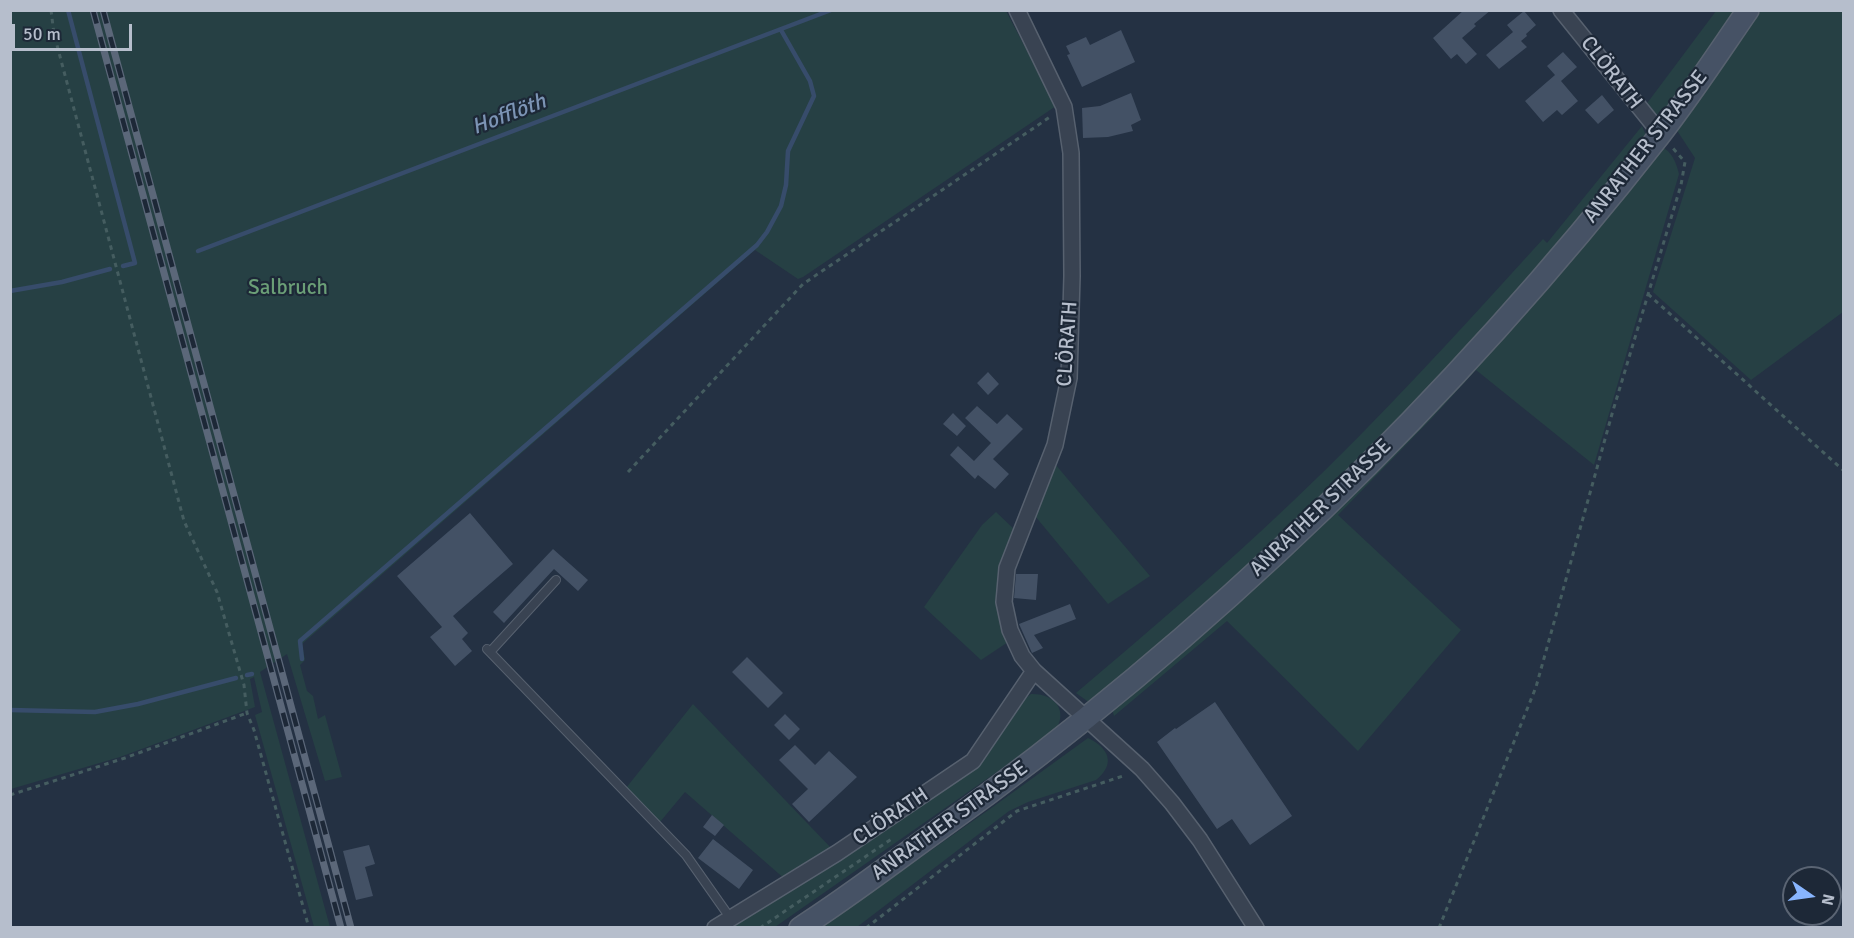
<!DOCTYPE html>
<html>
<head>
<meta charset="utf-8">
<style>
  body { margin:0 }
  #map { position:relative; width:1854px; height:938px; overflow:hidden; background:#243143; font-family:Signika,sans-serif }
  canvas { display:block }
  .frame { position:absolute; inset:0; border:12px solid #b6becc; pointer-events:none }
  .north { position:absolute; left:1782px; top:866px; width:60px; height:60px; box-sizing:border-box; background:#1d2837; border:2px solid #5a6473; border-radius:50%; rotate:103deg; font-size:16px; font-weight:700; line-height:24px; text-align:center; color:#b6becc }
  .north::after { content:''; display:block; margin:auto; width:21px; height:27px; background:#88b5fe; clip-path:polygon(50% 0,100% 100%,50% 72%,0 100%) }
  .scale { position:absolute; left:12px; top:24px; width:120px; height:27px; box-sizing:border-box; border:3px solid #b6becc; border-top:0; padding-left:8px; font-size:18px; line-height:21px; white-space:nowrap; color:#b6becc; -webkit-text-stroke:4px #1d2837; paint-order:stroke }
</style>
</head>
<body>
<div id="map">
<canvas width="1854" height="938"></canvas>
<div class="frame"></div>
<div class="north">N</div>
<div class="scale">50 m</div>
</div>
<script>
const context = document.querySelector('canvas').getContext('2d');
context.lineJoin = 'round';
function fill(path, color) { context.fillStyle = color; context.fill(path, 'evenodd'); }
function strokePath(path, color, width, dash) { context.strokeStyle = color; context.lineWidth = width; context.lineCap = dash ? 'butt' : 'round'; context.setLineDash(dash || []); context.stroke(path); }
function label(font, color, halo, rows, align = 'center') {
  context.font = font + ' Signika,sans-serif'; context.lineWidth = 4.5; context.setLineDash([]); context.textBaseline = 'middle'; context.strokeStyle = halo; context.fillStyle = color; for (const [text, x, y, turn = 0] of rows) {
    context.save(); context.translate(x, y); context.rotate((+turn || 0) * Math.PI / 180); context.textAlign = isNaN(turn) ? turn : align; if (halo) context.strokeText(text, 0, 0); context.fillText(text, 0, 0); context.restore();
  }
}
const green = new Path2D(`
  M11 11H1006L1056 106 803 277 798 279 755 250 302 644 305 660 300 665 307 691 313 696 318 719 325 715 342 777 325 781 287 654 260 672 330 927H314L255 715 262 712 254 677 250 679 255 707 120 757 11 789Z
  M1716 11H1739L1663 118 1645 106Z
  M1761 11H1843V312L1751 380 1653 292 1695 158 1678 132 1677 126Z
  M1642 126 1647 138 1521 289 1348 473 1218 596 1090 703 1076 693C1149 631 1222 569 1291 503 1380 419 1461 329 1543 239L1547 243Z
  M1660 146C1672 151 1676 162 1679 174L1594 465 1476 370 1433 417 1338 515 1461 630 1358 751 1227 621 1114 716 1112 709 1229 607Z
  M1055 464 1150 576 1108 604 1035 516Z
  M996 512 1014 529 998 570 997 605 1008 642 981 660 924 607 982 525Z
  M1031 694C1054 693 1070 711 1054 732L775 927 723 928 979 761 1022 701Z
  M693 704 833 850 786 880 685 792 660 822 626 788Z
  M1088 738C1109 748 1116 764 1096 780L1028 802 1009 811 857 927 820 928 990 809Z`);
const stream = new Path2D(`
  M68 10 135 263 123 266
  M198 251 831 10
  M10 291 62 282 110 269
  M302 659 300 641 757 245 767 232 781 206 786 185 788 151 814 96 810 81 781 30
  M247 675 252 674
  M10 710 95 712 138 704 236 678`);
const building = new Path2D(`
  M1464 10H1491L1474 24 1476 26 1462 38 1477 54 1466 64 1457 54 1451 59 1433 38Z
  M1524 11 1536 25 1526 34 1527 36 1521 41 1527 47 1499 69 1486 55 1513 32 1507 25Z
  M1121 30 1135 62 1082 87 1067 55 1070 54 1066 46 1086 37 1090 45Z
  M1563 52 1577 67 1561 81 1578 101 1562 115 1557 110 1543 122 1525 101 1555 75 1547 66Z
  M1131 93 1141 120 1131 125 1133 131 1108 137 1083 138 1082 108 1100 106Z
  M1602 95 1614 110 1598 124 1585 110Z
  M988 372 999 384 988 395 977 383Z
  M977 406 997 424 1007 414 1023 429 993 459 1009 474 995 489 978 475 975 479 950 455 958 446 974 461 991 443 965 418Z
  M953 413 966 426 957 436 943 424Z
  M470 513 513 564 453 616 468 633 462 639 472 651 455 666 430 637 442 627 397 576Z
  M553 549 588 580 578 591 554 569 504 623 493 612Z
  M1016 574H1038L1036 600 1014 598Z
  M1070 604 1076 619 1034 635 1043 648 1032 653 1019 624Z
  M747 657 783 693 768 708 732 672Z
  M1215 702 1292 816 1250 845 1232 819 1217 829 1157 742 1175 728 1176 729Z
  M785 714 800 729 789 740 774 725Z
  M795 745 815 765 829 751 857 777 809 822 792 804 808 789 779 760Z
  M712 815 724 825 715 836 703 827Z
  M713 839 753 870 739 889 698 858Z
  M369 845 375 864 365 867 373 896 356 900 343 851Z`);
const path = new Path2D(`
  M51 10 54 34 184 521 217 592 244 685 247 713 254 730 309 928
  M1648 294 1844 471
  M628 472 803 284 1050 117
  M10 795 125 758 247 713
  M760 928 893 838
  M866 928 1017 811 1126 775
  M1439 928 1536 687 1612 414 1681 185 1685 162 1671 146`);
const service = new Path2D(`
  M487 649 686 855 731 919
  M490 652 556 580`);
const minor = new Path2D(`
  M1017 10 1064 107 1071 153 1072 276 1069 378 1055 445 1007 568 1004 602 1010 630 1022 656 1034 671 1142 769 1172 803 1200 840 1256 928
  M1561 10 1661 134
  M715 928 837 853 973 761 1034 671`);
const secondary = new Path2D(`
  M800 928C847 898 891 864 937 831 1209 637 1453 399 1659 136 1691 95 1719 52 1748 10`);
const rail = new Path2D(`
  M93 10 341 928
  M103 10 351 928`);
const streetNames = [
  ["CLÖRATH",1611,73,52],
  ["ANRATHER STRASSE",1646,147,-52],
  ["CLÖRATH",1068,344,-86],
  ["ANRATHER STRASSE",1321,508,-44],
  ["CLÖRATH",891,817,-34],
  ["ANRATHER STRASSE",950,821,-36]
];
const parkNames = [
  ["Salbruch",288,288]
];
const waterNames = [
  ["Hofflöth",509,115,-21]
];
fill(green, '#264044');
strokePath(stream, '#374c6b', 4.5);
fill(building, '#435165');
strokePath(service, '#57616f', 10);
strokePath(minor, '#57616f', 18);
strokePath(secondary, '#57616f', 24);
strokePath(path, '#455d60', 3, [4.5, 4.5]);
strokePath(service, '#394352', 8);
strokePath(minor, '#394352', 15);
strokePath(secondary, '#465265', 21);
strokePath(rail, '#5b6779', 7);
strokePath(rail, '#1d2837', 4.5, [14]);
label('21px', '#b6becc', '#1d2837', streetNames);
label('21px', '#6b9f77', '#1d2837', parkNames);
label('italic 22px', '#7c94b5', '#1d2837', waterNames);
</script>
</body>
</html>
